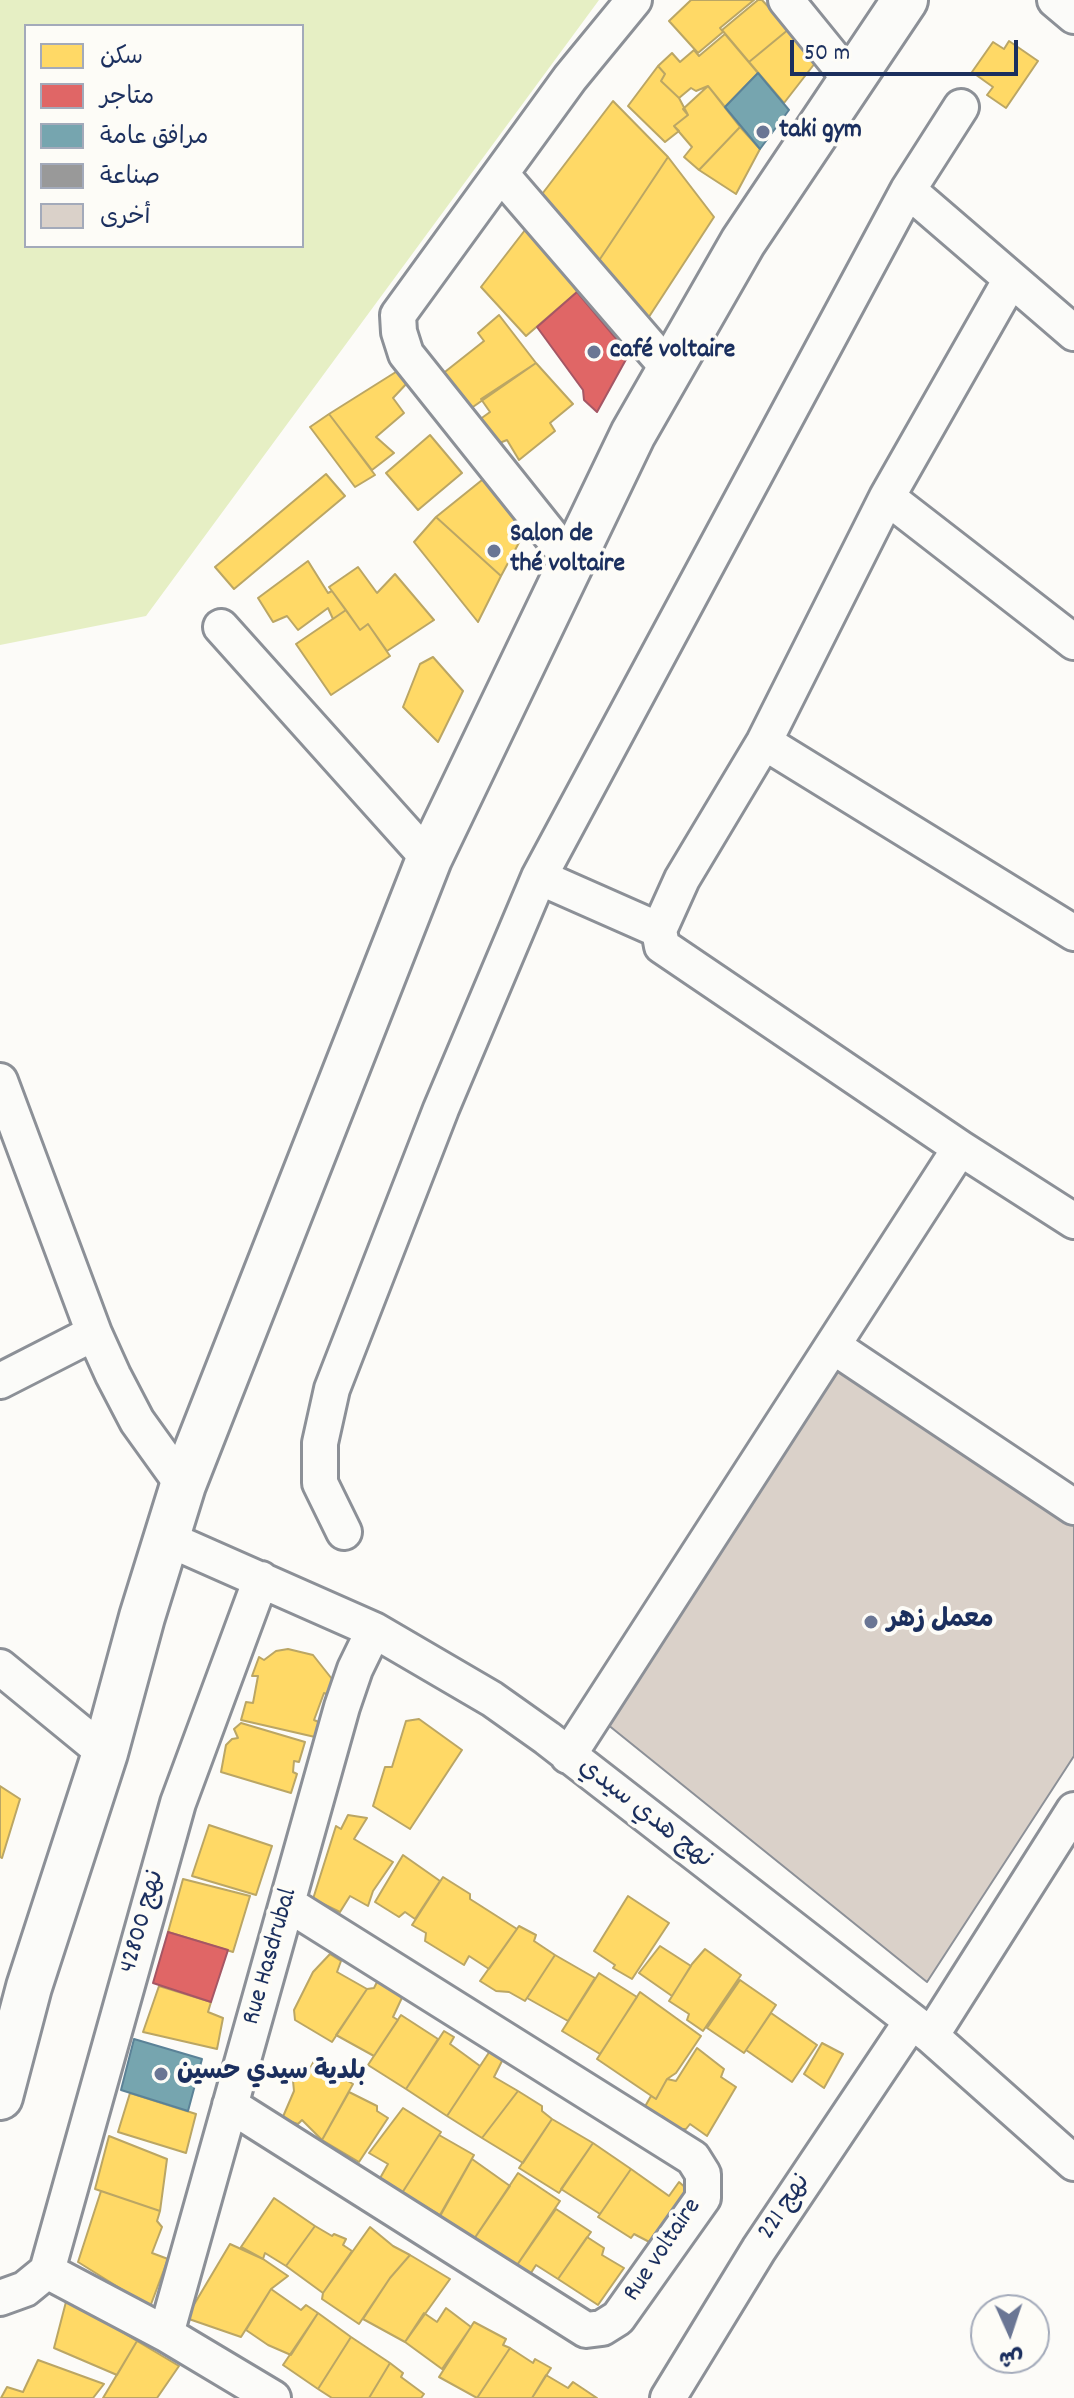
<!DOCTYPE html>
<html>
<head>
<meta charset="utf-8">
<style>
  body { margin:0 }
  #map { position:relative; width:1074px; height:2398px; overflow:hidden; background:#fcfbf8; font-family:Dekko,"Playpen Sans Arabic",sans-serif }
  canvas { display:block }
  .legend { position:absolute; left:24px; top:24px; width:280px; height:224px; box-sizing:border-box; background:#fdfcf7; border:2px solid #a3aaba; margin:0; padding:10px 14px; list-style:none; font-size:24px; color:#1b2f5e }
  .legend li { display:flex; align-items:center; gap:16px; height:40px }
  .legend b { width:40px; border:2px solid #a3aaba }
  .north { position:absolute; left:970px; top:2294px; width:80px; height:80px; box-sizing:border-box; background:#fdfcf7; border:2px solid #a3aaba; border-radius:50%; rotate:177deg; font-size:22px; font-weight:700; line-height:32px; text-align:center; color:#1b2f5e }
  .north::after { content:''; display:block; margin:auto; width:28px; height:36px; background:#6a7694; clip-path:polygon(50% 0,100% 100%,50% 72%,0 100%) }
  .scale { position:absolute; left:790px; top:40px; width:228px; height:36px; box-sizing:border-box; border:4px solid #1b2f5e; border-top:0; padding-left:10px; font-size:24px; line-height:28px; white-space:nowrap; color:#1b2f5e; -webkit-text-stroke:6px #fdfcf7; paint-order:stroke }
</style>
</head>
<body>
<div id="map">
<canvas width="1074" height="2398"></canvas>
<ul class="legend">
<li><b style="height:22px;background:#ffd966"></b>سكن</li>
<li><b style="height:22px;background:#e06666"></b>متاجر</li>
<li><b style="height:22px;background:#76a5af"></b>مرافق عامة</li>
<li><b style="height:22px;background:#999"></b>صناعة</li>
<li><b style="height:22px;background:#dad1c9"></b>أخرى</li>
</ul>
<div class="north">ش</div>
<div class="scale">50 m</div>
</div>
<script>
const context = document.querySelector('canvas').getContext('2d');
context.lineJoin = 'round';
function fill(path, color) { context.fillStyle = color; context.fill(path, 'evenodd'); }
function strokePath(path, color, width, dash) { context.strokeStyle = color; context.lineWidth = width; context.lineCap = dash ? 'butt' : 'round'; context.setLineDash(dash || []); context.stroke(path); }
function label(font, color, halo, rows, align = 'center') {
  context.font = font + ' Dekko,"Playpen Sans Arabic",sans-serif'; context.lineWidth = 8; context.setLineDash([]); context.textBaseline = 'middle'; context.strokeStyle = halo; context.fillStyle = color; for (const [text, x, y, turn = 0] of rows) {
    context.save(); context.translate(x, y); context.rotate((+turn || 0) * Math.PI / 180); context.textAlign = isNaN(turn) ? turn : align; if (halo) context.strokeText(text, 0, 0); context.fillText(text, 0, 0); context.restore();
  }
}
const green = new Path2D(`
  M0 0H599L146 616 0 645ZM26 26H302V246H26Z`);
const homes = new Path2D(`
  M691 0H754L720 28 723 32 698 53 669 21Z
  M758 0H762L789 29 749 62 722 30Z
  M789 29 819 58 784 103 749 62Z
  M725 34 758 73 725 107 708 86 696 91 691 88 679 98 661 81 665 74 658 66 672 53 680 62 694 50 699 56Z
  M1009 41 1038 61 1006 108 987 95 993 87 972 72 993 42 1004 49Z
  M658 66 665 74 661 81 679 98 688 115 674 126 679 131 665 142 628 106Z
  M708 86 740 127 699 170 684 157 692 147 674 126 688 115 683 109Z
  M613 101 668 157 596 265 536 202Z
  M740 127 760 149 736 194 699 170Z
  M668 157 714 217 643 326 596 265Z
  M532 221 577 292 526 336 481 287Z
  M499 315 536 363 470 409 441 375 484 341 478 333Z
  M536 363 573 404 550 423 555 431 519 460 507 440 497 444 479 420 490 412 481 399Z
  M399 370 410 380 393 398 404 413 376 437 394 453 372 470 329 414Z
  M329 414 375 475 355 487 310 427Z
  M430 435 462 473 418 510 386 473Z
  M326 474 345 496 234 589 215 567Z
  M487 476 528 526 501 576 436 517Z
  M436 517 501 576 478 622 414 542Z
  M308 561 328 593 332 591 346 610 333 619 328 608 298 630 287 616 273 622 258 598Z
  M358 567 377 593 395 574 434 620 387 651 368 624 360 630 329 587Z
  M346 610 360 630 368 624 390 656 331 695 296 644Z
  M433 657 463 691 438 742 403 707 420 664Z
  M288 1649 313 1655 332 1679 329 1695 324 1693 314 1720 321 1723 315 1737 241 1720 246 1702 253 1703 258 1676H252L259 1657 264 1660 276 1651Z
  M419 1719 462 1750 410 1829 373 1806 385 1767H392L406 1721Z
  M241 1723 305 1742 299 1762 294 1761 293 1772 297 1774 291 1793 221 1772 226 1745 232 1739 238 1738 234 1729Z
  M0 1786 20 1799 2 1858 0 1857Z
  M348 1815 367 1818 354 1839 393 1862 373 1891 368 1906 350 1896 340 1912 313 1899 336 1826 341 1829Z
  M209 1825 272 1846 256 1895 192 1876Z
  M403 1855 440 1881 415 1919 405 1912 399 1917 375 1902Z
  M443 1877 470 1894V1899L517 1929 489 1969 469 1956 464 1965 425 1941 426 1933 412 1925Z
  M183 1879 250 1896 233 1952 168 1932Z
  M628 1896 669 1923 632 1979 613 1968 615 1965 594 1951Z
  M519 1926 536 1935 534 1941 555 1955 525 2001 509 1992 496 1991 480 1981Z
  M660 1946 691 1966 672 1996 639 1973Z
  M705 1949 741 1975 703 2031 687 2020 689 2014 669 2001 692 1964Z
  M330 1954 341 1961 337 1972 367 1989 332 2042 295 2020 294 2010 313 1972Z
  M555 1955 595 1978 568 2021 527 1998Z
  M599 1973 637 1997 600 2054 562 2031Z
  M381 1974 406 1989 393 2017 398 2020 374 2056 336 2035 367 1989 374 1988Z
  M740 1980 776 2005 744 2053 707 2028Z
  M159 1986 211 2002 208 2012 223 2018 217 2049 143 2032Z
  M640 1992 701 2036 676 2073 667 2079 656 2099 597 2059Z
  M771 2013 817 2045 792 2082 746 2050Z
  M401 2015 438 2039 406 2089 368 2065Z
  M444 2031 454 2037 450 2044 480 2066 447 2116 406 2089Z
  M822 2043 843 2054 824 2088 804 2074Z
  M697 2048 724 2069 721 2077 736 2087 707 2136 690 2124 686 2129H680L662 2116 658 2119 643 2110 651 2096 656 2099 667 2079 676 2081Z
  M490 2051 504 2057 494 2077 518 2091 482 2138 447 2116Z
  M314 2061 353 2084 322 2140 302 2120 298 2124 282 2119 294 2091 293 2081 296 2076 305 2078Z
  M518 2091 542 2106V2111L552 2119 523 2163 482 2138Z
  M349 2092 377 2106V2111L388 2118 359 2162 322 2140Z
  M130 2093 196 2114 186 2153 118 2132Z
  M403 2108 441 2132 402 2193 379 2180 388 2164 369 2153Z
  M552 2119 593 2143 559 2193 519 2168Z
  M439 2135 474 2155 440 2215 402 2193Z
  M109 2136 167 2159 160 2211 95 2189Z
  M593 2143 631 2169 600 2214 561 2189Z
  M472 2159 510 2186 468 2248 439 2218Z
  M631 2169 669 2196 679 2182 695 2196 657 2246 634 2234 631 2238 598 2217Z
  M518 2173 560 2201 515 2268 470 2245Z
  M101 2191 160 2211 157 2221 162 2227 152 2253 168 2259 150 2307 78 2262Z
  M274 2198 315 2226 286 2266 265 2253 263 2259 241 2247Z
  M556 2209 591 2232 558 2279 536 2265 529 2276 515 2268Z
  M315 2226 332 2236 334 2234 346 2239 343 2245 352 2251 323 2293 286 2266Z
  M370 2227 393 2246 410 2255 390 2278 359 2324 322 2299 323 2293Z
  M587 2237 604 2248 602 2255 624 2268 598 2305 558 2279Z
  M230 2244 263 2259 288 2276 271 2289 241 2337 186 2318Z
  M410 2255 450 2279 405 2342 363 2319 390 2278Z
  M271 2289 301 2310 306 2305 318 2313 291 2355 268 2345 246 2330Z
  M67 2298 137 2341 117 2375 54 2348Z
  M446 2308 471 2327 442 2369 405 2342 424 2313 437 2322Z
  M318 2313 351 2337 318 2389 283 2365Z
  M474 2322 506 2339 503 2345 510 2348 477 2398 439 2377Z
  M351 2337 390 2363 369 2398H332L318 2389Z
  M137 2341 179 2366 157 2398H103Z
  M510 2348 533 2363 535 2359 551 2368 532 2398H477Z
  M38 2360 104 2384 93 2398H1L7 2387 23 2392Z
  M390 2363 403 2373 401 2377 424 2394 421 2398H369Z
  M546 2375 568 2388 573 2382 597 2398H532Z`);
const shops = new Path2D(`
  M577 292 629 354 597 412 584 400 583 390 537 327Z
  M168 1932 228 1950 211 2002 153 1983Z`);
const public = new Path2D(`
  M758 73 789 110 760 149 725 107Z
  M134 2039 202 2059 188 2111 121 2090Z`);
const industry = new Path2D(`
  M832 1418 993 1530 932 1618 770 1506Z
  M989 1581 1029 1609 1044 1615 1065 1585 1074 1591V1709L1033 1768 1000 1744 1042 1685 958 1626Z
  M837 1714 894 1733 864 1818 807 1799Z`);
const building = new Path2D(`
  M839 1369 1074 1524V1756L927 1982 602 1720Z`);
const minor = new Path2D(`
  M786 0 851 80
  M1055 0 1074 16
  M501 174 670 370
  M908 190 1074 333
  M887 497 1074 642
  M572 562 406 354 399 332 398 315 570 78 634 0
  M221 627 429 859
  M764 742 1074 933
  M539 877 659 930
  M0 1081 94 1333 113 1375 137 1421 183 1485
  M960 1148 662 946 659 930 682 879 764 742 887 497 1011 279
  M833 1346 1074 1507
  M0 1381 94 1333
  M344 1532 320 1483V1443L332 1389 441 1109 539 877 908 190 961 107
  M168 1539 374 1630 492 1699 547 1738 931 2036 1074 2163
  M0 1667 105 1753
  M568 1756 960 1148 1074 1221
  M931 2036 1074 1810
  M230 2105 586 2330 602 2328 618 2318 703 2198V2174L693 2158 288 1904
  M47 2271 178 1803 261 1579
  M47 2271 166 2334 273 2398
  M0 2298 25 2289 47 2271
  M166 2334 342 1707 355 1669 374 1630
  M668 2398 759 2249 911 2022`);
const secondary = new Path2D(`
  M0 2097 29 1987 105 1753 142 1617 183 1485 429 859 633 434 743 242 905 0`);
const markers = [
  [763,132,8,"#6a7694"],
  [594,352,8,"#6a7694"],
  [494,551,8,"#6a7694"],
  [871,1622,8,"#6a7694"],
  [161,2074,8,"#6a7694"]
];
const poiNames = [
  ["taki gym",779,132],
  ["café voltaire",610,352],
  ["Salon de",510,536],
  ["thé voltaire",510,566],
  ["معمل زهر",887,1622],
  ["بلدية سيدي حسين",177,2074]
];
const streetNames = [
  ["نهج هدي سيدي",644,1815,38],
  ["نهج 42800",144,1922,-74],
  ["Rue Hasdrubal",272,1957,-74],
  ["نهج 221",786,2208,-56],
  ["Rue voltaire",664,2251,-56]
];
fill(green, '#e6efc4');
fill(homes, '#ffd966');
strokePath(homes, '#bba664', 2);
fill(shops, '#e06666');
strokePath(shops, '#a55664', 2);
fill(public, '#76a5af');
strokePath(public, '#5b8297', 2);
fill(industry, '#999');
strokePath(industry, '#737987', 2);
fill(building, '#dad1c9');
strokePath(building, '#8c9097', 2);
strokePath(minor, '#8c9097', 40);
strokePath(secondary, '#8c9097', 50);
strokePath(minor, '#fbfbf9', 34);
strokePath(secondary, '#fbfbf9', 44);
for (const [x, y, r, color] of markers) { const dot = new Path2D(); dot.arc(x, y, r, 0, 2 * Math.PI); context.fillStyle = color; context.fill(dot); strokePath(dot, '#fdfcf7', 3); }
label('bold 26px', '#1b2f5e', '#fdfcf7', poiNames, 'left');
label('26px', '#1b2f5e', '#fdfcf7', streetNames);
</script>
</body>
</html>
